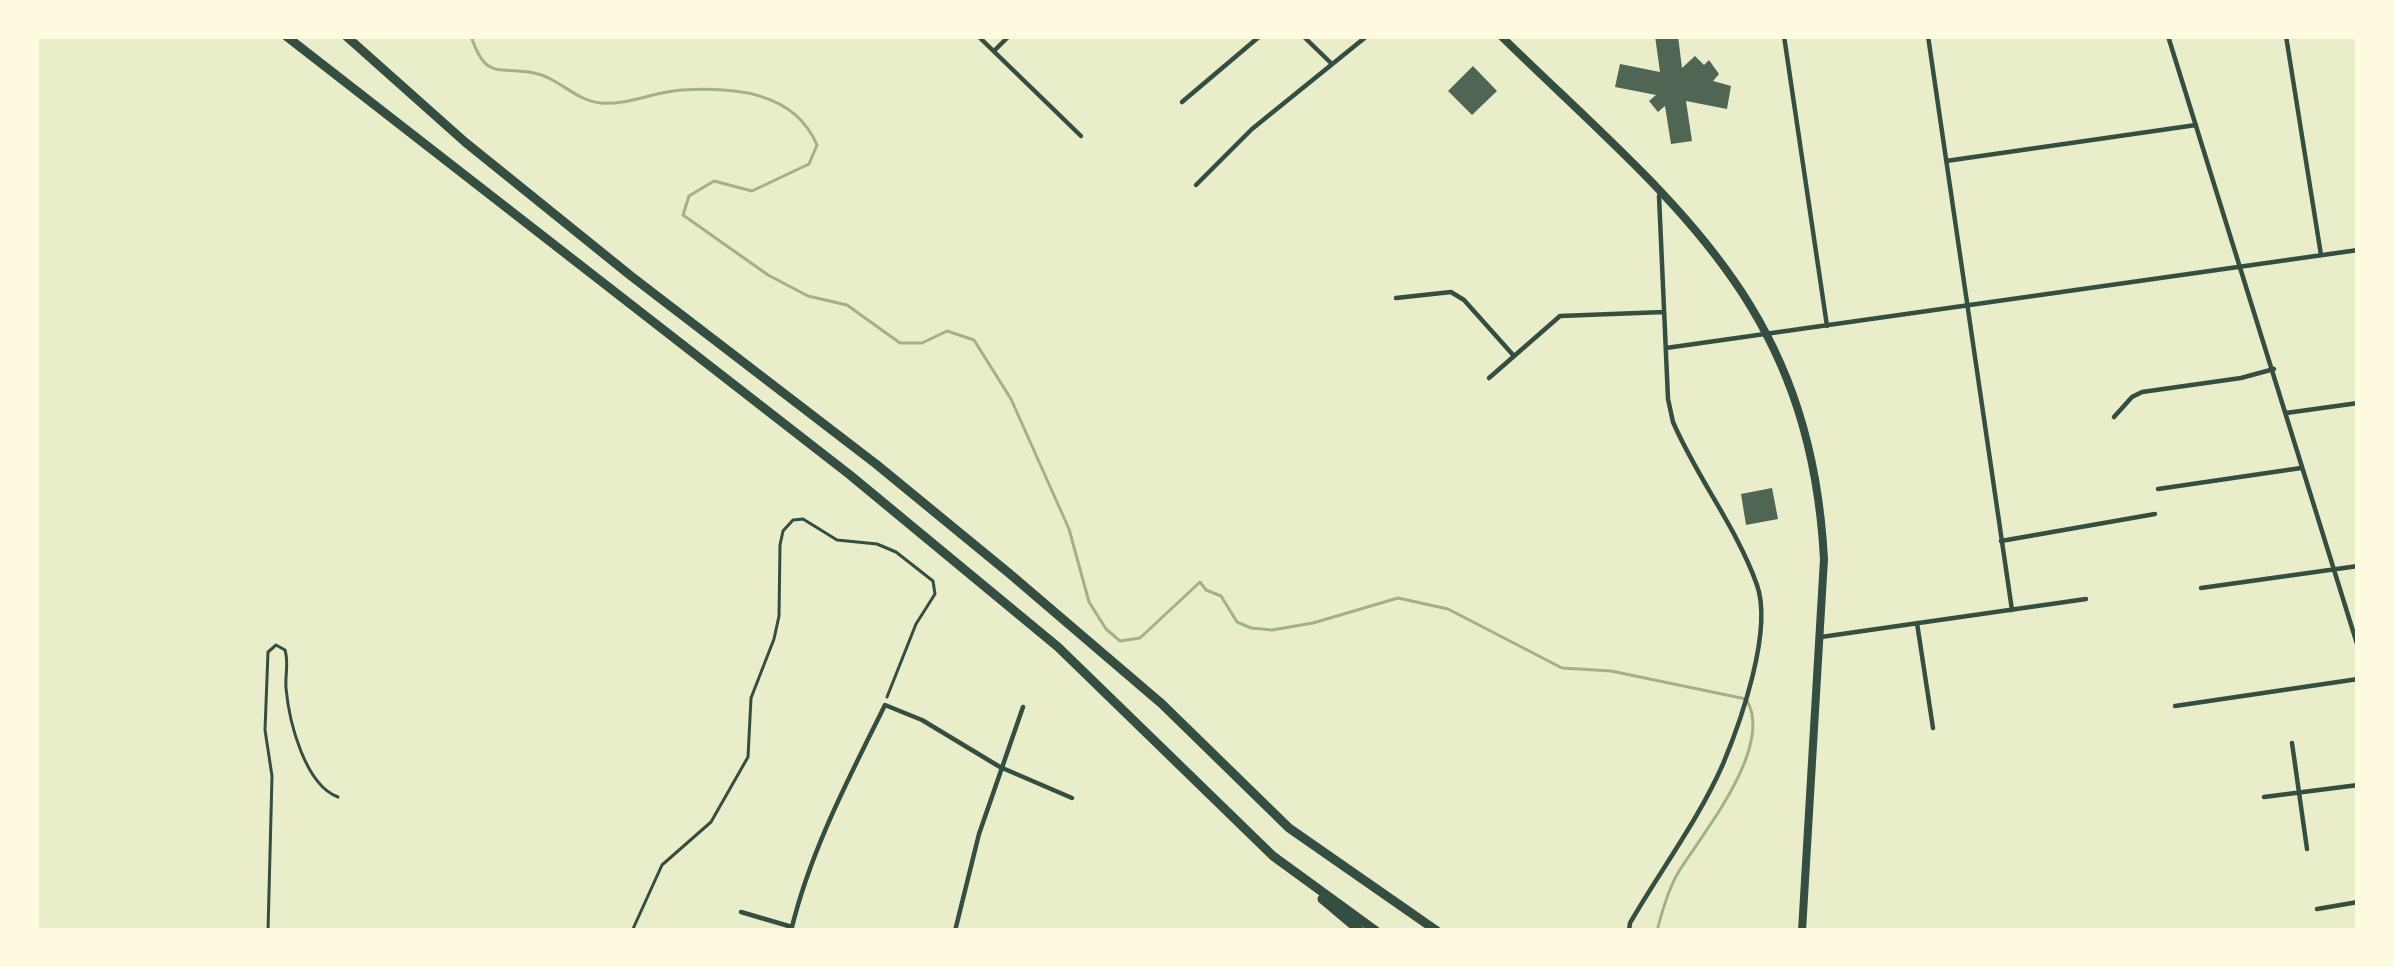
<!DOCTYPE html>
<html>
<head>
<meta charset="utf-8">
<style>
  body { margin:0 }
  #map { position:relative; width:2394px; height:967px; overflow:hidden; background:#e9edc9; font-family:"Roboto Serif",serif }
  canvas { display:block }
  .frame { position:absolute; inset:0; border:39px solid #fefae0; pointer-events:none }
</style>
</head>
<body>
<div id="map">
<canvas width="2394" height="967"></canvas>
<div class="frame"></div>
</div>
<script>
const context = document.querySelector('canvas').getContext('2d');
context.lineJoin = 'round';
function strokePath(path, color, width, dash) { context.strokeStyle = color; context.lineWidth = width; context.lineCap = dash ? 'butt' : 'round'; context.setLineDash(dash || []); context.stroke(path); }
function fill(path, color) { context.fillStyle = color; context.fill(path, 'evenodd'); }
const stream = new Path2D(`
  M471 36C486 81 498 66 534 73 557 77 576 101 601 103 629 105 653 92 682 90 733 87 794 91 817 145L809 164 752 191 714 181 689 196 683 215 768 275 808 296 847 305 900 343H922L947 331 974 340 1011 399 1069 529 1089 602 1106 629 1120 641 1140 638 1200 582 1206 590 1221 596 1237 622 1251 628 1272 630 1313 623 1398 598 1448 609 1562 668 1611 671 1746 699C1775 744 1706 829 1681 868 1669 886 1662 911 1657 931`);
const building = new Path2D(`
  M1655 36H1678L1682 68 1695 56 1704 65 1709 60 1719 74 1713 81 1731 86 1727 109 1686 101 1692 141 1671 144 1665 106 1658 112 1649 101 1656 95 1615 87 1620 64 1660 72Z
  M1473 66 1497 91 1472 115 1448 91Z
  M1772 488 1778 519 1746 525 1741 494Z`);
const path = new Path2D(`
  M268 931 272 776 265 730 268 652 276 645 285 650C289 663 285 674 286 688 289 722 305 785 338 797
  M632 931 662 865 711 822 748 757 751 698 774 639 779 616 780 545 783 531 793 520 803 519 837 540 877 544 896 552 933 581 935 594 916 624 887 697`);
const minor = new Path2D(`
  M978 36 1081 136
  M1303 36 1332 64
  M1784 36 1827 326
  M1928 36 2012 610
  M2168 36 2358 647
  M2286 36 2321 255
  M994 51 1009 36
  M1182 102 1260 36
  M1946 161 2196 125
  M1196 185 1252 129 1367 36
  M1396 298 1451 292 1464 300 1514 356
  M1666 348 2358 250
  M1489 378 1560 316 1664 312
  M2286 413 2358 403
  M2114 417 2132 397 2142 392 2241 378 2274 369
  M2158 489 2301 468
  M2001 541 2155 514
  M2201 588 2358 566
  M1917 623 1933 728
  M1821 637 2086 599
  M2175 706 2358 679
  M2292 743 2307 849
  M2264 797 2358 785
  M2317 909 2358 902
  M741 912 792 927
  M791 931C810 851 849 778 885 705L922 720 1000 767 1072 798
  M955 931 979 834 1023 707
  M1629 931 1630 923C1660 871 1699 819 1723 764 1741 721 1773 630 1757 585 1737 528 1697 478 1673 422L1668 399 1659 196`);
const secondary = new Path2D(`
  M1501 36C1672 203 1810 300 1824 559L1802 931`);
const motorway = new Path2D(`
  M286 36 850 475 1058 647 1273 856 1376 931
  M346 36 465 142 631 276 876 464 1010 574 1162 704 1289 828 1437 931
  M1322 899 1360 931`);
strokePath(stream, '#a3b18a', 3);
fill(building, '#4f6655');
strokePath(path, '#344e41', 3);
strokePath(minor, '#344e41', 4.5);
strokePath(secondary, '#344e41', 8);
strokePath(motorway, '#344e41', 9);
</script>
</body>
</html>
